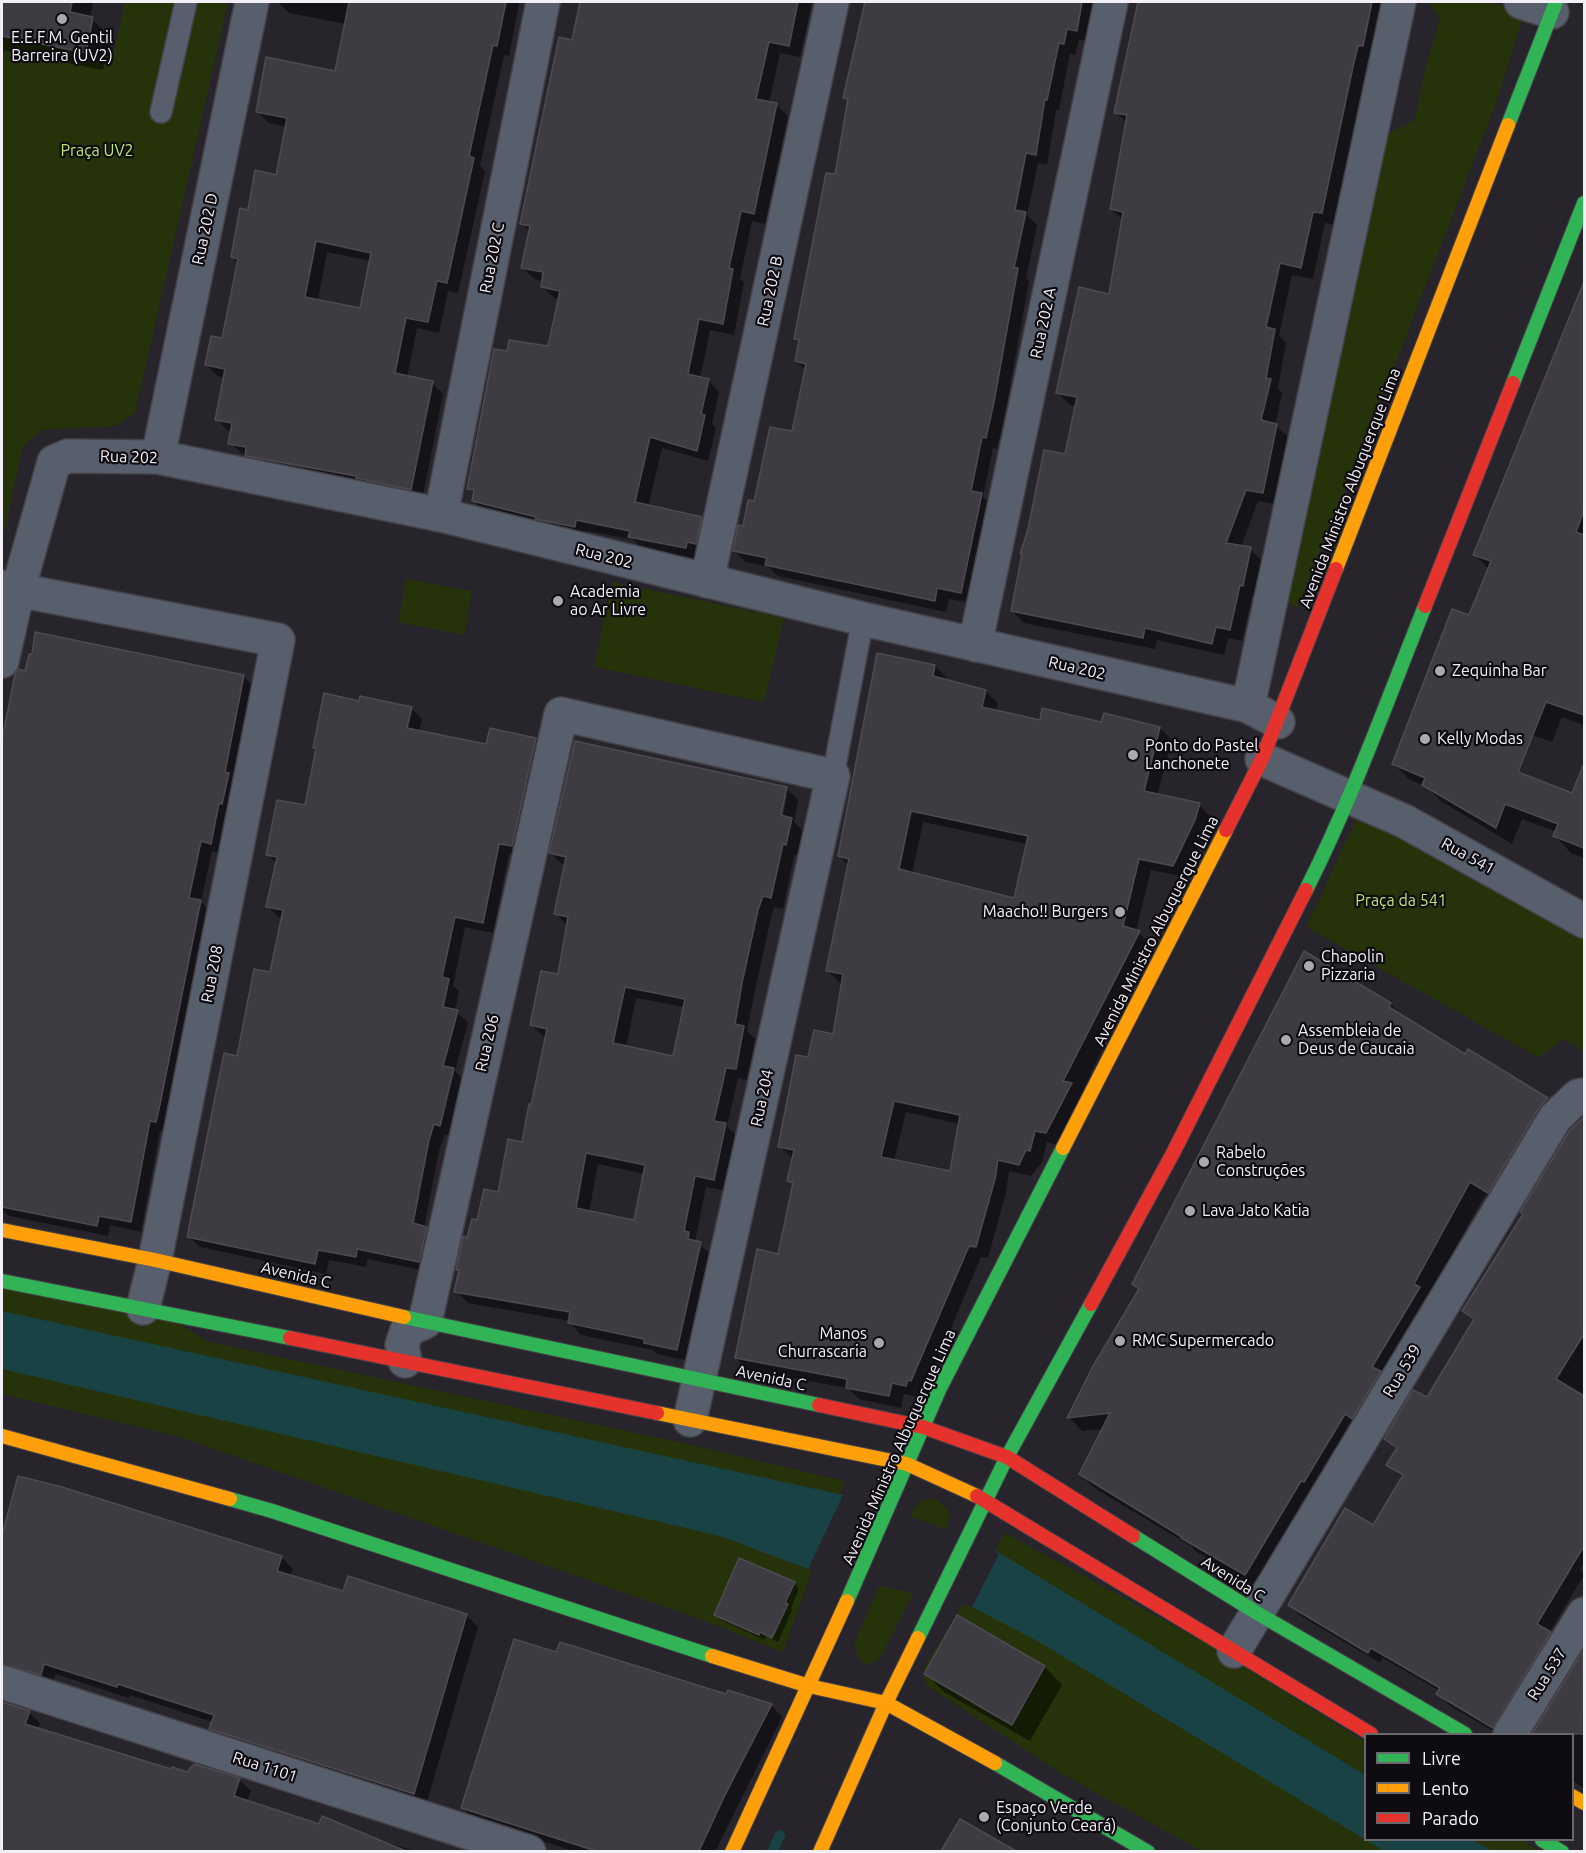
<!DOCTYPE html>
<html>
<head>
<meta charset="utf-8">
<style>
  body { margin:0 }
  #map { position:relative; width:1586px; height:1853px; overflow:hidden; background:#27242b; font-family:Ubuntu,sans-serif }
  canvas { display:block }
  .frame { position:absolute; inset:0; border:3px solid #f3eff7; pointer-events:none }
  .legend { position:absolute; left:1364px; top:1733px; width:210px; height:108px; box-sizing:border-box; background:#0f0c11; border:2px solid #6a676d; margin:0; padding:8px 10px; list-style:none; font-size:18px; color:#f3eff7 }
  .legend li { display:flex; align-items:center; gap:12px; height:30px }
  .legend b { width:30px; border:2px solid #6a676d }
</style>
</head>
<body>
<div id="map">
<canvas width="1586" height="1853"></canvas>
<div class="frame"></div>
<ul class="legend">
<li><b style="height:8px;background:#30b455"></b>Livre</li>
<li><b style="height:8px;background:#ff9f0a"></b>Lento</li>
<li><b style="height:8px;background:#e5322d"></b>Parado</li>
</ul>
</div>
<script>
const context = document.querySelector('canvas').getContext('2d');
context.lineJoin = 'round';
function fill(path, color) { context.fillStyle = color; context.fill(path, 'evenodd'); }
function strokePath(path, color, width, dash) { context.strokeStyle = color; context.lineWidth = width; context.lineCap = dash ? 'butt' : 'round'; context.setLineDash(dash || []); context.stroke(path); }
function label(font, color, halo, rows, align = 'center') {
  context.font = font + ' Ubuntu,sans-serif'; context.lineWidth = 4.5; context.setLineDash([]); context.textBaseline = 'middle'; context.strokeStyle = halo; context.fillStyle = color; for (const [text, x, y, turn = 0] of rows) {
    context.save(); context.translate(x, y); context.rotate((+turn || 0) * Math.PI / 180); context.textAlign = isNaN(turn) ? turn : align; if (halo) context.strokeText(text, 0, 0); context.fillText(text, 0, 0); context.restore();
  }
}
const green = new Path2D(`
  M125 2H228L135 413 115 426 42 430 23 446 2 543V36L113 57Z
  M1428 2H1490L1524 14 1496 103 1396 362 1297 608 1285 601 1385 135 1415 120 1424 73 1440 19Z
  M406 579 472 591 464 635 398 622Z
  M612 582 784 618 764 702 594 667Z
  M1393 817 1584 931V1051L1564 1039 1538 1057 1306 927 1357 818Z
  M2 1274 145 1303 209 1342 687 1444 844 1481 783 1652 705 1621 180 1437 2 1394Z
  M936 1499 950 1512 946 1530 881 1656 874 1662 864 1664 859 1658 854 1644 914 1508 924 1500Z
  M1005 1533 1213 1647 1365 1742 1366 1840H1521L1540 1851H1202L1064 1775 926 1685 923 1670ZM958 1615 1045 1666 1012 1725Z`);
const water = new Path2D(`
  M2 1311 843 1495 985 1544 1365 1775 1366 1840H1472L1492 1851H1384L1039 1642 972 1607 808 1569 720 1536 2 1369Z`);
const pier = new Path2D(`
  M843 1495 910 1516 985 1544 999 1554 972 1607 808 1569Z`);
const shadow = new Path2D(`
  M2 2H93L90 18 111 37 103 70 2 50Z
  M278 2 519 3 509 56 504 55 480 166 485 171 458 293 448 291 439 333 417 328 407 378 432 383 443 394 422 500 258 467 230 443 232 432 228 431 217 419 225 378 218 376 206 365 223 340 238 263 232 257 249 212 278 176 287 127 269 123 257 112 336 72 346 24 289 13ZM327 252 371 261 361 309 318 301Z
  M581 2H812L800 57 780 53 769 103 776 105 788 116 765 224 752 221 740 279 744 282 734 335 710 330 700 379 708 380 719 392 712 424 716 428 708 461 662 448 648 507 701 518 712 530 697 559 641 548 634 540 588 531 586 538 485 512 474 501 475 494 468 488 508 353 549 348 560 299 554 298 542 286 543 281 534 279 522 267 530 232 522 223 573 42Z
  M864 2H1097L1088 42 1079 39 1075 55 1070 53 1059 110H1056L1047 165 1038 163 1027 215 1037 225 1026 278 1029 281 1005 414 997 449 993 448 983 497 993 506 972 603 949 599 946 612 778 576 769 567 746 562 734 551 755 503 793 433 806 371 796 361 800 343 796 338 836 176 849 102 845 97 866 6Z
  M1139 2H1387L1374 58 1370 57 1365 75 1334 225 1325 223 1313 279 1292 275 1279 335 1286 343 1278 388 1282 393 1275 425 1289 438 1275 504 1258 501 1241 547 1250 549 1262 561 1255 597H1252L1242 641 1228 638 1224 655 1157 640 1155 649 1024 623 1012 611 1066 456 1076 406 1070 405 1058 393 1110 295 1123 220 1111 209 1127 123 1116 112Z
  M1584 278V725L1562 717 1552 742 1507 726 1493 764 1584 799V858L1571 853 1555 836 1557 832 1522 819 1512 844 1441 801 1427 787 1410 780 1394 764 1470 617 1489 569 1475 555Z
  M935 666 947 678 946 681 985 691 998 703 996 712 1041 722 1160 728 1172 740 1157 795 1199 805 1211 817 1207 832 1185 877 1151 870 1136 931 1151 944 1058 1145 1047 1142 1042 1162 1031 1176 1009 1171 1006 1192 988 1258 981 1257 924 1392H920L918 1397 904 1394 901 1408 859 1399 848 1388 748 1370 736 1358 779 1255 794 1186 789 1181 794 1159 779 1146 810 1059 834 1035 843 983H840L828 971 849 866 839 856ZM923 822 1027 844 1015 900 912 874ZM906 1112 960 1124 951 1172 894 1161Z
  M17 675 244 677 254 687 221 853 212 851 201 902 211 912 166 1132 160 1131 141 1232 110 1225 108 1236 9 1216 2 1209V750Z
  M360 702 411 708 422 719 419 732 487 746 536 739 546 750 523 856 509 854 493 933 465 927 453 986 459 991 455 1011 468 1022 455 1071 464 1080 450 1136 445 1134 439 1151 424 1228 437 1239 430 1272 368 1259 366 1267 329 1260 326 1274 200 1247 189 1237 238 1058 272 974 283 918 278 917 268 906 277 864 268 854 306 806 317 750 315 747Z
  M786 788 798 800 794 822 803 831 798 856 794 855 783 909 774 907 770 922 754 995 747 1031 755 1039 747 1080 738 1078 727 1126 737 1136 726 1191 706 1187 695 1241 712 1255 689 1361 657 1354 653 1350 581 1335 570 1323V1321L468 1303 456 1291 460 1272 458 1269 468 1240 478 1222 500 1194 523 1143 547 1037 543 1036 532 1025 559 976 568 926 556 914 566 865 562 864 551 853ZM784 795H787L782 823 779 822ZM636 998 684 1007 674 1057 626 1047ZM598 1164 645 1174 635 1222 589 1212Z
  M1390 1004 1405 1019 1466 1056 1469 1051 1548 1099 1561 1113 1502 1206 1485 1195 1428 1297 1433 1302 1259 1588 1197 1552 1191 1546 1094 1488 1080 1474 1104 1429 1082 1431 1069 1417 1140 1290 1134 1284Z
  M1582 1120 1584 1122V1562L1580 1569 1584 1575 1549 1633 1561 1645 1498 1734 1449 1705 1438 1694 1440 1691 1383 1658 1380 1663 1301 1616 1290 1605 1374 1527 1403 1478 1388 1465 1397 1450 1385 1439 1427 1399 1474 1321 1464 1311Z
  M19 1478 281 1557 293 1569 290 1577 344 1593 466 1615 478 1627 426 1805 223 1740 211 1729 213 1722 130 1695 129 1698 56 1674 52 1686 12 1675 2 1664V1540Z
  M794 1583 799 1589 791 1608 792 1610 778 1642 766 1636 764 1640 721 1620 715 1614Z
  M958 1617 1045 1667 1062 1685 1030 1741 944 1692 926 1674Z
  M1584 1653V1788L1572 1781V1734H1533Z
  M727 1696 771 1705 782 1717 715 1852H576L474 1819 463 1808Z
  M2 1703 29 1712 40 1723 38 1730 172 1771 239 1780 251 1791 247 1801 320 1826 361 1834 417 1852H2Z
  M961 1821 997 1847 994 1852H943Z`);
const stream = new Path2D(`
  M772 1852 780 1835`);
const building = new Path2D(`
  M2 2H72L70 12 93 17 86 53 2 36Z
  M349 2H506L497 46 493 45 469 156 474 158 447 283 437 281 428 322 406 318 395 373 433 381 411 490 356 478V476L245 456 246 447 228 444 232 423 215 420 225 369 205 365 211 336 222 338 238 259 231 257 240 208 248 210 255 170 276 175 287 118 256 112 266 57 335 71ZM316 241 371 253 360 308 305 297Z
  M580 2H798L789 46 769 42 756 99 777 103 754 214 741 211 729 268 733 269 723 324 699 319 688 374 709 379 701 414 705 415 697 451 650 437 635 502 702 517 696 544 687 542 686 548 628 537 630 531 576 520 575 527 535 519 536 517 472 501 474 490 467 489 494 349 507 351 509 340 548 346 560 291 541 287 543 272 521 268 530 226 520 224 559 37 572 40Z
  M865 2H1082L1077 31 1067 29 1064 44 1059 43 1047 100 1045 99 1036 155 1026 153 1015 210 1026 212 1014 268H1018L994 402 986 438 982 437 971 491 982 493 961 593 937 588 935 601 765 565 767 558 733 551 738 525 743 526 748 500 754 501 770 427 792 431 806 364 795 361 799 340 794 339 826 173 835 174 848 99 843 98Z
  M1138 2H1372L1363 46H1358L1354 62 1322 213 1313 212 1301 268 1280 263 1266 327 1275 329 1266 378 1271 379 1261 420 1277 424 1263 493 1246 490 1226 543 1251 547 1243 586 1240 585 1230 630 1216 627 1212 644 1145 628 1143 638 1011 611 1022 554H1020L1028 529 1044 450 1065 454 1077 397 1056 393 1079 287 1109 294 1123 212 1110 209 1127 115 1114 113Z
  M1584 281V510L1576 532 1584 535V715L1546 702 1518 772 1572 793 1584 763V848L1553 836 1558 824 1505 804 1496 828 1422 785 1425 778 1392 764 1452 609 1469 615 1491 561 1473 555Z
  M35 632 244 675 225 772 229 773 222 804 219 803 211 844 201 841 189 898 201 900 160 1104 156 1122 150 1121 131 1222 99 1216 97 1226 2 1207V740L15 674 18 669 25 671 29 654H32Z
  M877 653 935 665 933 676 986 690 982 707 1040 720 1042 708 1101 722 1104 713 1160 727 1144 791 1200 803 1195 820 1173 866 1139 859 1123 926 1140 931 1063 1081 1072 1083 1046 1133 1035 1131 1030 1151 1026 1150 1019 1165 998 1160 995 1179 976 1247 969 1246 911 1381 908 1380 906 1386 892 1383 889 1396 846 1388 847 1379 735 1358 757 1249 778 1254 793 1183 787 1181 794 1150 778 1147 796 1055 808 1057 814 1030 833 1034 843 974 826 971 849 859 838 856ZM911 811 1028 836 1014 898 899 869ZM894 1101 960 1115 950 1171 881 1157Z
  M324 693 359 701 360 696 412 707 407 728 486 744 490 728 536 738 512 846 499 844 483 923 455 917 442 977 449 979 443 1007 458 1010 443 1066 454 1068 440 1126 434 1124 429 1140 413 1223 427 1227 419 1262 357 1249 356 1257 318 1250 315 1264 187 1237 224 1053 237 1056 254 969 270 972 283 910 266 907 277 857 266 855 277 800 305 805 316 748H313Z
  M575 741 787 787 781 815 792 818 786 845 783 844 771 898 763 896 758 910 742 983 735 1024 744 1026 736 1069 726 1068 714 1121 726 1123 714 1180 695 1176 684 1231 689 1232 688 1239 701 1242 677 1350 644 1343V1339L568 1323 570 1312 454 1292 459 1270H456L463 1236 467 1238 472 1219 477 1220 484 1189 498 1192 508 1139 522 1142 529 1104 531 1105 547 1029 530 1025 541 971 558 974 568 917 554 914 566 857 549 853ZM625 987 685 999 673 1056 613 1043ZM586 1153 645 1165 634 1220 576 1208Z
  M1304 951 1391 1003 1389 1007 1465 1054 1468 1049 1548 1098 1539 1108 1488 1193 1470 1182 1414 1284 1420 1287 1372 1367 1381 1371 1352 1419 1345 1414 1304 1482 1301 1481 1245 1575 1181 1538 1182 1537 1079 1474 1110 1413 1067 1418 1093 1366 1139 1289 1132 1284Z
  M1582 1119 1584 1120V1334L1556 1379 1584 1396V1546L1537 1624 1551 1632 1493 1728 1436 1694 1440 1688 1371 1648 1368 1653 1288 1605 1345 1508 1373 1525 1403 1475 1386 1465 1397 1448 1384 1439 1413 1390 1427 1397 1474 1319 1462 1311 1523 1214 1520 1212 1570 1130Z
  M18 1476 62 1487 282 1556 277 1571 343 1591 348 1576 467 1614 414 1794 209 1729 214 1715 148 1694 118 1684 117 1687 44 1664 41 1675 2 1664V1535Z
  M739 1558 795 1582 785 1603 788 1604 772 1638 760 1632 759 1635 714 1615Z
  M957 1615 1045 1666 1012 1725 924 1674Z
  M514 1639 556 1652 560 1642 726 1694 728 1690 772 1704 726 1793 699 1851H596L461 1808Z
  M1583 1651 1584 1734H1532Z
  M2 1702 30 1711 25 1724 171 1769 172 1767 187 1772 194 1764 240 1778 234 1796 319 1824 322 1816 406 1851H2Z
  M960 1819 1016 1851H941Z`);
const lane = new Path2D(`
  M161 112 186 2
  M833 776 863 619`);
const street = new Path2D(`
  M1521 2 1552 12
  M158 457 252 2
  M441 515 543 2
  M707 581 832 2
  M2 587 278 640 155 1260 143 1308
  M975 645 1111 2
  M2 661 18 590 54 462 68 456 158 457 441 515 863 619 1248 706 1278 722
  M1248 706 1399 2
  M1262 759 1404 821 1584 921
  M405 1361 402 1345 407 1330 425 1322 561 714 833 776 690 1420
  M1234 1651 1555 1118 1578 1096 1584 1095
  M2 1682 529 1852
  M1510 1734 1584 1614`);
const fast = new Path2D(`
  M1508 125 1556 2
  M1513 383 1584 203
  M1306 890C1352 799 1387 701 1425 606
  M2 1281 290 1338
  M404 1317 819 1405
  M230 1499 272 1511 712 1656
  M1133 1536 1257 1613 1465 1734
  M847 1601 940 1388 1063 1148
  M918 1638 1007 1457 1091 1304
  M995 1763 1148 1852
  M1542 1840 1562 1852`);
const slow = new Path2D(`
  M1336 569 1508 125
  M1063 1148 1226 830
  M2 1230 155 1260 404 1317
  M657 1413 907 1464 977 1496
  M2 1436 230 1499
  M712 1656 809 1686 886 1703 995 1763
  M1572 1796 1584 1803
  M732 1852 847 1601
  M820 1852 886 1703 918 1638`);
const jam = new Path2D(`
  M1425 606 1513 383
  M1226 830 1262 759 1336 569
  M1091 1304 1173 1153 1306 890
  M290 1338 657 1413
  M819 1405 923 1427 1007 1457 1133 1536
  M977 1496 1371 1734`);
const markers = [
  [62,19,6,"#aca8b0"],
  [558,601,6,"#aca8b0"],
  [1440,671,6,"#aca8b0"],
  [1425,739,6,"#aca8b0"],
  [1133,755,6,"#aca8b0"],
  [1120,912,6,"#aca8b0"],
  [1309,966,6,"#aca8b0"],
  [1286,1040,6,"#aca8b0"],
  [1204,1162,6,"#aca8b0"],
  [1190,1211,6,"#aca8b0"],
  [1120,1341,6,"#aca8b0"],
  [879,1343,6,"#aca8b0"],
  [984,1817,6,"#aca8b0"]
];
const poiNames = [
  ["E.E.F.M. Gentil",62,38,"center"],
  ["Barreira (UV2)",62,56,"center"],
  ["Academia",570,592],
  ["ao Ar Livre",570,610],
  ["Zequinha Bar",1452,671],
  ["Kelly Modas",1437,739],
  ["Ponto do Pastel",1145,746],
  ["Lanchonete",1145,764],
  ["Maacho!! Burgers",1108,912,"right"],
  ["Chapolin",1321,957],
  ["Pizzaria",1321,975],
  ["Assembleia de",1298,1031],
  ["Deus de Caucaia",1298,1049],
  ["Rabelo",1216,1153],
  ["Construções",1216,1171],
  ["Lava Jato Katia",1202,1211],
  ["Manos",867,1334,"right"],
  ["Churrascaria",867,1352,"right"],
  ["RMC Supermercado",1132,1341],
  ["Espaço Verde",996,1808],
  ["(Conjunto Ceará)",996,1826]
];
const parkNames = [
  ["Praça UV2",97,151],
  ["Praça da 541",1401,901]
];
const streetNames = [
  ["Rua 202 D",205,229,-78],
  ["Rua 202 C",492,258,-79],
  ["Rua 202 B",770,291,-78],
  ["Rua 202 A",1043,323,-78],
  ["Rua 202",129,457,2],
  ["Avenida Ministro Albuquerque Lima",1350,488,-69],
  ["Rua 202",604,556,14],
  ["Rua 202",1077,668,13],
  ["Rua 541",1468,856,29],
  ["Avenida Ministro Albuquerque Lima",1156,931,-63],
  ["Rua 208",212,974,-79],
  ["Rua 206",487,1043,-77],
  ["Rua 204",762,1098,-78],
  ["Avenida C",296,1275,13],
  ["Rua 539",1402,1371,-59],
  ["Avenida C",771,1378,12],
  ["Avenida Ministro Albuquerque Lima",899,1447,-66],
  ["Avenida C",1233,1579,32],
  ["Rua 537",1547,1674,-58],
  ["Rua 1101",265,1767,18]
];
fill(green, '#26330a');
fill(water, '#194244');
fill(pier, '#27242b');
fill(shadow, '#0007');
strokePath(stream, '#194244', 10);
fill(building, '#3e3c42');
strokePath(building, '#4e4a51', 1.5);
strokePath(lane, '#444147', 24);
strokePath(street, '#444147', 36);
strokePath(fast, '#444147', 16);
strokePath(slow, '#444147', 16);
strokePath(jam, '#444147', 16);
strokePath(lane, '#575e6c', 21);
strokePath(street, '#575e6c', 33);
strokePath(fast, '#30b455', 14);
strokePath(slow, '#ff9f0a', 14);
strokePath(jam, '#e5322d', 14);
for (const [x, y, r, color] of markers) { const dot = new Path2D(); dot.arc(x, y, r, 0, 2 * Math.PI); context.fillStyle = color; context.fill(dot); strokePath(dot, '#0f0c11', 2); }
label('16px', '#f3eff7', '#0f0c11', poiNames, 'left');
label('16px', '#bce773', '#0f0c11', parkNames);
label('16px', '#f3eff7', '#0f0c11', streetNames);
</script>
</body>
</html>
